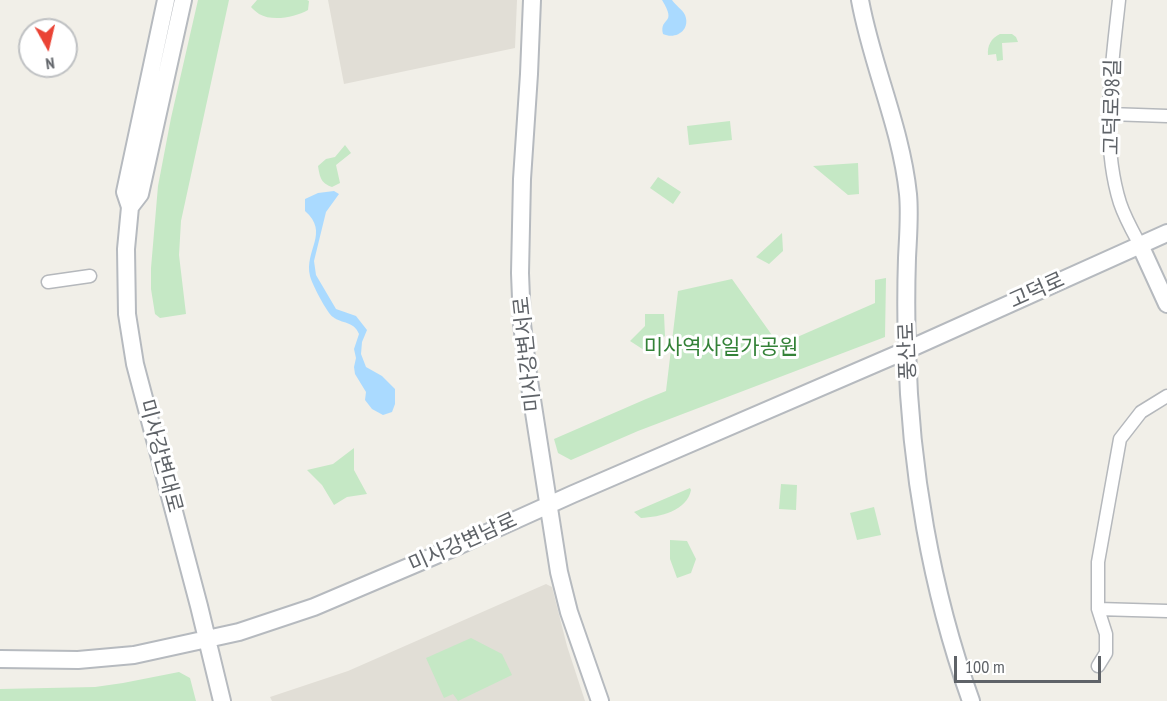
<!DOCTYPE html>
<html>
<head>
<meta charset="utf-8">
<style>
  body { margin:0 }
  #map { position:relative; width:1167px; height:701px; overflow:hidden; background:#f1efe8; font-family:"PT Sans Narrow",sans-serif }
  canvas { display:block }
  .north { position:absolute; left:18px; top:18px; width:60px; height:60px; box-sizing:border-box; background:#fff; border:2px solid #bfc1c3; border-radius:50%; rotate:172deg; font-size:16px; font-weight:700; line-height:24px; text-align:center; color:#5f6368 }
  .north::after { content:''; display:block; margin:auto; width:21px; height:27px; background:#ea4335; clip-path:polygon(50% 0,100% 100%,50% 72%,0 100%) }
  .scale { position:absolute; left:954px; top:656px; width:147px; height:27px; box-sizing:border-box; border:3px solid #5f6368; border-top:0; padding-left:8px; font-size:18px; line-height:21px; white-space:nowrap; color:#5f6368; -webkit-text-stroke:4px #fff; paint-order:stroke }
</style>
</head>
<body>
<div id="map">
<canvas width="1167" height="701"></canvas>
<div class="north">N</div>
<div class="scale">100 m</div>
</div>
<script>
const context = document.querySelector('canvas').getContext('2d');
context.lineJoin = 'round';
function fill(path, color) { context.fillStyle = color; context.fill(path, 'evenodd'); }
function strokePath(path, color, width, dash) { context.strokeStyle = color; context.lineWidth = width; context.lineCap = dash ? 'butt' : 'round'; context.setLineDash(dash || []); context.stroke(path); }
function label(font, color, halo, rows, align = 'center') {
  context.font = font + ' "PT Sans Narrow","Noto Sans KR",sans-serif'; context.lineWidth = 6; context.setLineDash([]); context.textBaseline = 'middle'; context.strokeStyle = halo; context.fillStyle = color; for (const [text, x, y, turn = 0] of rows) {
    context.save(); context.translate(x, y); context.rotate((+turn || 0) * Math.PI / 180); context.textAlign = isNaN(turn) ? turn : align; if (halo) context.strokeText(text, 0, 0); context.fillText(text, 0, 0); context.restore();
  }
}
const education = new Path2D(`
  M328 0H517L515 48 344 84Z
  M546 584 552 587 567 646 585 701H272L270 697 348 671Z`);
const green = new Path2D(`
  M198 0H229L181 221 179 255 186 314 160 318 155 314 151 289V268L158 186 171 118Z
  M257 0H307L309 1 308 10C295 17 273 22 259 14 256 12 253 9 251 7Z
  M1000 34H1012L1016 37 1018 42 1002 43 1003 60 997 61 996 54 988 55C987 46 991 38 1000 34Z
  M730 121 732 140 689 145 687 126Z
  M345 145 351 153 336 165 340 183 332 187C321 183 320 178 318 166L326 159 335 157Z
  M858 163 859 194 848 195 813 166Z
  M658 177 681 192 673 204 650 188Z
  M782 233 783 251 769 264 756 257Z
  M886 278 885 337 638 431 571 460 558 453 554 439 646 399 666 391 678 291 732 279 779 345 875 303V280Z
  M645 314H664L665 336 647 352 630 341 645 326Z
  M354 448V470L367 494 347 497 334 505 322 485 307 470 333 464Z
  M781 484 797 485 796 510 779 509Z
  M690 488 691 490C687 511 660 517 641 518L634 512Z
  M874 507 881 535 857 540 850 513Z
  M670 540 687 541 696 559 691 573 677 578 670 559Z
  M471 638 502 654 512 675 458 701 453 694 444 698 426 658Z
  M179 672 190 678 196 701H0V689L95 687 123 683Z`);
const water = new Path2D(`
  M662 0H672C675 5 682 9 685 15 691 30 676 40 663 34 659 16 678 26 662 0Z
  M334 191 339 194 326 212 314 261 316 275 336 309 356 316 367 330 362 342 361 354 366 367 382 376 395 389V404L392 412 383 415 372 409 365 400 366 392 355 374 354 367 356 358 354 349 359 334C354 321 342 324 333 317 327 313 312 284 310 276 304 250 330 233 305 211V199L318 193Z`);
const street = new Path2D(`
  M1119 0C1112 66 1100 139 1120 203 1125 218 1133 232 1140 245
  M1109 114 1167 116
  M48 282 90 276
  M1167 396 1141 412 1120 439 1098 562V609L1167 611
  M1098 609 1106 634V653L1098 666`);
const secondary = new Path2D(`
  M166 0 125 192 130 207 126 249 127 314 135 364 199 606 222 701
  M532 0 529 74 522 179 520 273 522 324 528 374 559 572 569 612 600 701
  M860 0C872 66 901 127 908 194 910 215 908 236 907 258 906 288 906 318 907 349 910 467 931 590 971 701
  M130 207 140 194 183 0
  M1140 245 1167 304
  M0 659 78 660 134 655 239 632 314 607 460 545 573 494 907 350 1167 233`);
const streetNames = [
  ["고덕로98길",1113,107,-89],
  ["고덕로",1037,291,-24],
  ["풍산로",908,351,-92],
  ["미사강변서로",528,354,-96],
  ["미사강변대로",160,456,75],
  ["미사강변남로",463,543,-24]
];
const parkNames = [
  ["미사역사일가공원",721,348]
];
fill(education, '#e1ded6');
fill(green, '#c5e8c5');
fill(water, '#aadaff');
strokePath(street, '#b5b8bc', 15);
strokePath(secondary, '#b6babf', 20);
strokePath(street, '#fff', 12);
strokePath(secondary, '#fff', 16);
label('21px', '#5f6368', '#fff', streetNames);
label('21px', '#348238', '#fff', parkNames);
</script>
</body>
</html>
